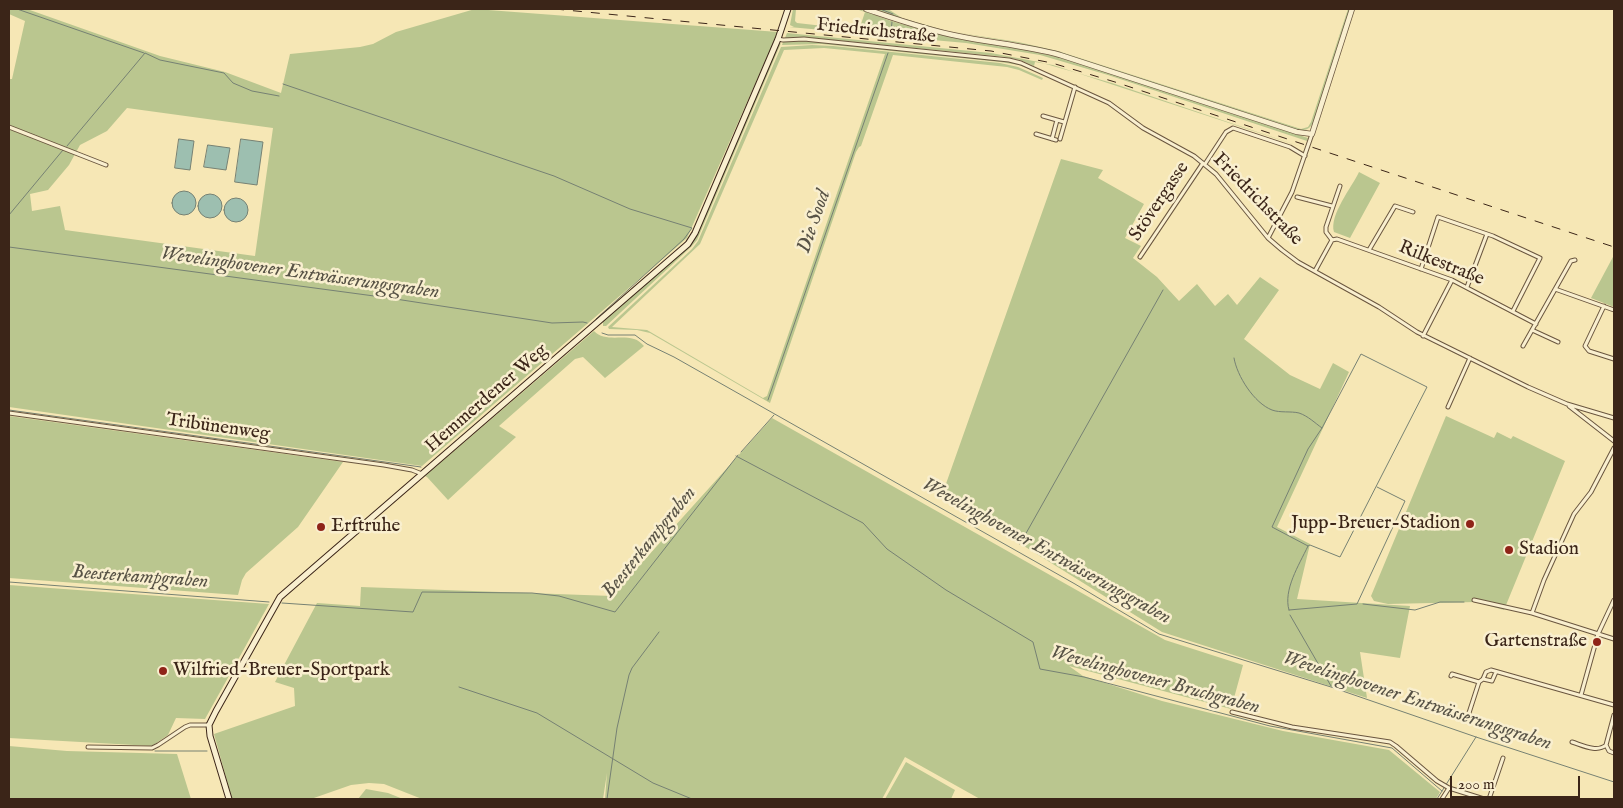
<!DOCTYPE html>
<html>
<head>
<meta charset="utf-8">
<style>
  body { margin:0 }
  #map { position:relative; width:1623px; height:808px; overflow:hidden; background:#f6e7b5; font-family:"IM FELL English",serif }
  canvas { display:block }
  .frame { position:absolute; inset:0; border:10px solid #3b2518; pointer-events:none }
  .scale { position:absolute; left:1450px; top:776px; width:130px; height:22px; box-sizing:border-box; border:2px solid #3b2518; border-top:0; padding-left:6px; font-size:15px; line-height:18px; white-space:nowrap; color:#3b2518; -webkit-text-stroke:4px #f9efcf; paint-order:stroke }
</style>
</head>
<body>
<div id="map">
<canvas width="1623" height="808"></canvas>
<div class="frame"></div>
<div class="scale">200 m</div>
</div>
<script>
const context = document.querySelector('canvas').getContext('2d');
context.lineJoin = 'round';
function fill(path, color) { context.fillStyle = color; context.fill(path, 'evenodd'); }
function strokePath(path, color, width, dash) { context.strokeStyle = color; context.lineWidth = width; context.lineCap = dash ? 'butt' : 'round'; context.setLineDash(dash || []); context.stroke(path); }
function label(font, color, halo, rows, align = 'center') {
  context.font = font + ' "IM FELL English",serif'; context.lineWidth = 5; context.setLineDash([]); context.textBaseline = 'middle'; context.strokeStyle = halo; context.fillStyle = color; for (const [text, x, y, turn = 0] of rows) {
    context.save(); context.translate(x, y); context.rotate((+turn || 0) * Math.PI / 180); context.textAlign = isNaN(turn) ? turn : align; if (halo) context.strokeText(text, 0, 0); context.fillText(text, 0, 0); context.restore();
  }
}
const green = new Path2D(`
  M9 9H27L160 56 225 72 281 93 290 54 360 47 373 44 396 32 475 9 778 32 687 238 422 466 9 407V79H12L25 21 9 14ZM127 108 273 128 255 256 65 230 60 206 32 211 30 194 48 190 69 165 80 145 107 131Z
  M793 9H796L795 21 797 23 859 30 865 12 856 9H859L891 21 930 32 960 39 1022 49 1066 59 1308 138 1307 141 1108 75 1040 55 966 43 789 27H794L790 25Z
  M872 9H888L902 18 947 31 1018 42 1058 51 1301 129 1308 127 1311 122 1348 9H1350L1313 123C1309 131 1302 131 1295 129L1061 53 1018 43 947 31 915 23Z
  M787 33 991 53 1039 62 1112 83 1305 148 1053 65 1035 62 1034 66 1020 60 1006 57 804 37 785 38Z
  M805 41 1000 60 1019 64 1044 75 1019 65 1000 62 822 44 782 45 783 42Z
  M781 43 697 240 691 247 606 326H603V321L687 248 779 44Z
  M812 45 833 46 1000 63 1018 67 1043 78 1042 80 1019 70 1007 67 893 55 861 146 859 147 856 152 770 403 650 333 637 330 609 329 608 327 692 249 698 241 781 47ZM824 48 885 54 767 396 763 398 647 330 612 327 700 244 784 50Z
  M1061 159 1103 170 1098 178 1144 204 1125 238 1141 246 1133 258 1157 277 1179 301 1197 284 1215 306 1228 294 1237 305 1260 277 1279 290 1244 339 1290 375 1320 389 1333 363 1349 372 1277 527 1310 544 1297 599 1410 606 1400 658 1360 652 1367 698 1162 632 942 495Z
  M1359 172 1380 183 1350 238 1334 232C1329 215 1352 187 1359 172Z
  M1614 255V307L1591 298Z
  M594 331C604 342 621 335 634 339 638 340 641 343 644 346L605 378 583 357 575 359 499 426 516 437 448 500 427 477 425 476Z
  M9 416 343 462 298 527 246 573 242 580 238 595 9 578Z
  M1446 416 1494 438 1497 432 1511 439 1513 436 1565 461 1504 610 1476 602 1388 604 1374 601 1371 596Z
  M772 418 1165 640 1243 665 1231 709 1069 666 1083 676 1162 701 1283 731 1389 750 1440 792 1436 799H980L905 757 882 799H605L607 773 603 799H422L384 784 369 783 351 785 311 799H232L214 734 295 706 294 688 275 682 317 603 360 606 361 587 612 596Z
  M9 585 269 604 205 719 176 718 168 735 152 746 9 738Z
  M9 746 67 751 177 754 191 799H9Z
  M906 762 955 790 951 799H885Z
  M366 789 388 793 403 799H358Z`);
const water = new Path2D(`
  M179 139 194 141 190 170 175 168Z
  M241 139 263 142 257 185 235 182Z
  M208 145 230 148 226 170 204 167Z
  M172 203a12 12 0 1 1 24 0a12 12 0 1 1-24 0Z
  M198 206a12 12 0 1 1 24 0a12 12 0 1 1-24 0Z
  M224 210a12 12 0 1 1 24 0a12 12 0 1 1-24 0Z`);
const stream = new Path2D(`
  M17 9 144 53
  M880 9 893 14
  M891 32 892 22
  M283 84 554 176 630 209 692 228 684 239 596 319
  M67 146 145 53 160 60 224 73 233 83 252 91 279 96
  M9 215 63 150
  M9 247 389 298 552 323 583 322 587 323
  M602 333 608 335H635L647 344 674 357 1075 584 1159 634 1331 687 1476 737 1614 782
  M1234 358C1237 376 1254 403 1272 410 1280 413 1291 411 1299 413 1308 416 1315 423 1322 428L1308 449 1272 527 1308 546C1299 565 1283 590 1289 610
  M768 400 888 53
  M9 410 421 467
  M741 452 774 415
  M736 456 863 523 887 549 946 590 1033 642 1040 669 1084 677 1270 726 1392 748 1442 791
  M1020 544 1163 290
  M1308 546 1310 545 1340 557 1427 387 1361 354 1322 428
  M9 582 269 602
  M282 603 413 612 422 592 532 593 559 596 615 612 738 455
  M1363 604 1415 610 1440 602H1464
  M1289 610 1357 604 1405 501 1377 487
  M1290 615 1331 686
  M459 687 537 713 653 783 692 799
  M155 751H207
  M607 799 617 728 629 675 632 668 659 632
  M1437 799 1476 737`);
const minor = new Path2D(`
  M778 39 783 40 804 39 1009 60 1021 63 1109 103 1143 128 1194 156 1216 174 1268 238 1282 250 1298 262 1379 307 1417 332 1528 387 1567 404 1614 418
  M1043 116 1064 122
  M9 127 106 165
  M1036 134 1056 140
  M1052 139 1057 120
  M1060 139 1075 87
  M1205 164 1226 132 1233 128 1290 147 1305 156
  M1297 197 1332 206
  M1268 238 1292 192 1312 134
  M1332 240 1337 239 1452 280 1536 324
  M1369 250 1395 206 1413 212
  M1140 257 1203 163
  M1421 269 1438 217 1493 236 1540 258 1513 311
  M1315 271 1332 240 1326 232V227L1340 186
  M1467 287 1487 234
  M1555 289 1614 310
  M1604 306 1585 346 1589 351 1614 359
  M1532 330 1558 342
  M1423 336 1452 280
  M1523 346 1571 261 1575 260
  M1569 406 1614 441
  M1448 407 1470 358
  M9 413 384 465 412 470 422 474
  M1474 600 1532 613 1614 639
  M1532 613 1544 580 1574 514 1591 492 1614 448
  M1451 676 1452 674 1479 682
  M1483 679 1492 681 1496 672
  M1479 682 1483 679 1486 672 1491 670 1614 705
  M1581 695 1598 634 1614 600
  M1232 712 1292 727 1390 742 1396 746 1437 781 1449 788 1484 799
  M1614 715 1606 745 1609 751 1614 753
  M1468 716 1479 682
  M1572 742C1582 745 1597 753 1606 745
  M88 747 152 748 158 745 185 727 190 725H209
  M1442 799 1449 788
  M1489 799 1503 758`);
const tertiary = new Path2D(`
  M866 9C896 19 927 30 958 36 992 43 1027 46 1060 55L1297 132 1312 134 1352 9`);
const secondary = new Path2D(`
  M229 799 210 736 209 725 216 711 280 597 688 244 695 233 778 39 788 9`);
const rail = new Path2D(`
  M555 9 991 51 1052 63 1115 82 1614 247`);
const markers = [
  [1470,524,5,"#8f2418"],
  [321,527,5,"#8f2418"],
  [1509,550,5,"#8f2418"],
  [1597,642,5,"#8f2418"],
  [163,671,5,"#8f2418"]
];
const streetNames = [
  ["Friedrichstraße",876,32,6],
  ["Friedrichstraße",1257,200,46],
  ["Stövergasse",1160,202,-56],
  ["Rilkestraße",1441,264,22],
  ["Hemmerdener Weg",487,399,-41],
  ["Tribünenweg",218,428,8]
];
const poiNames = [
  ["Jupp-Breuer-Stadion",1460,524,"right"],
  ["Erftruhe",331,527],
  ["Stadion",1519,550],
  ["Gartenstraße",1587,642,"right"],
  ["Wilfried-Breuer-Sportpark",173,671]
];
const waterNames = [
  ["Die Sood",815,222,-71],
  ["Wevelinghovener Entwässerungsgraben",300,274,8],
  ["Beesterkampgraben",650,543,-51],
  ["Wevelinghovener Entwässerungsgraben",1046,552,29],
  ["Beesterkampgraben",140,578,4],
  ["Wevelinghovener Bruchgraben",1155,681,15],
  ["Wevelinghovener Entwässerungsgraben",1417,702,18]
];
fill(green, '#bac68f');
fill(water, '#9dbfb0');
strokePath(water, '#768173', 1);
strokePath(stream, '#768173', 1);
strokePath(minor, '#6a563f', 5);
strokePath(tertiary, '#6a563f', 6);
strokePath(secondary, '#3b2518', 7);
strokePath(minor, '#f9efcf', 3);
strokePath(tertiary, '#f9efcf', 4.5);
strokePath(secondary, '#f9efcf', 5);
strokePath(rail, '#3b2518', 1, [9, 9]);
for (const [x, y, r, color] of markers) { const dot = new Path2D(); dot.arc(x, y, r, 0, 2 * Math.PI); context.fillStyle = color; context.fill(dot); strokePath(dot, '#f9efcf', 2); }
label('19px', '#3b2518', '#f9efcf', streetNames);
label('19px', '#3b2518', '#f9efcf', poiNames, 'left');
label('italic 20px', '#585346', '#f9efcf', waterNames);
</script>
</body>
</html>
